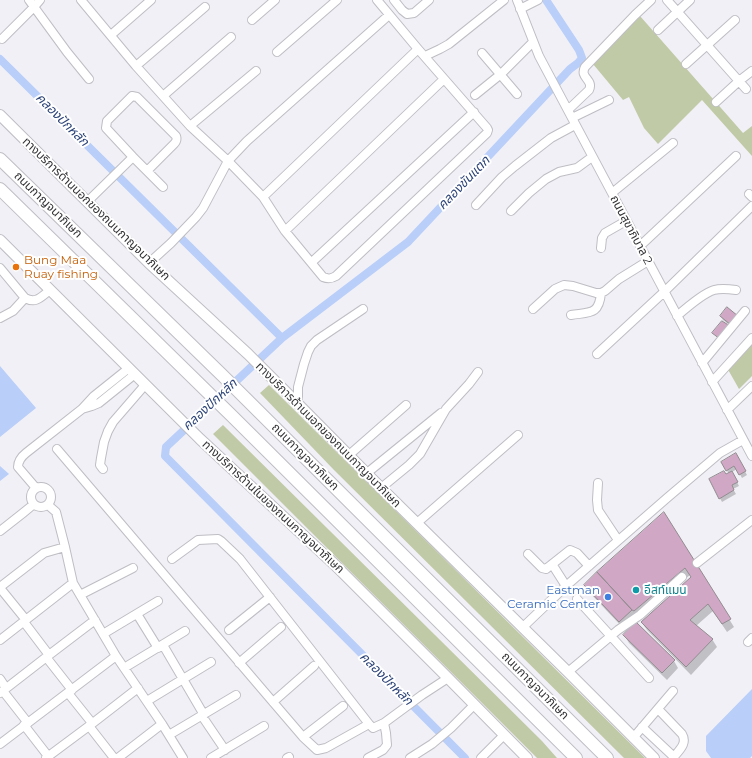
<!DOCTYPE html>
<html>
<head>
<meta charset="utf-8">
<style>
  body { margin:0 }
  canvas { display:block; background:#f0f0f6 }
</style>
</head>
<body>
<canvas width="752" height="758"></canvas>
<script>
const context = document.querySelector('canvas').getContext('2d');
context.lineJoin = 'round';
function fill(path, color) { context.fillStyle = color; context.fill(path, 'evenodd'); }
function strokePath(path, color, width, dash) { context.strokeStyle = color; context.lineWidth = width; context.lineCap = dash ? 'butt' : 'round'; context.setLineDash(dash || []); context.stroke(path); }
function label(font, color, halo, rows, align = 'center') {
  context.font = font + ' Montserrat,"Noto Sans Thai",sans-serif'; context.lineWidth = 4; context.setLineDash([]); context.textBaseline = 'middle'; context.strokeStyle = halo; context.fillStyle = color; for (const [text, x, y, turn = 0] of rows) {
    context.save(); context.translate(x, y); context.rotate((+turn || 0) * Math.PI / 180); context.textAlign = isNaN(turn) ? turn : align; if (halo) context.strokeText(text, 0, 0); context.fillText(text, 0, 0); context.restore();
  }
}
const green = new Path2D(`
  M640 16 743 133 752 126V156L702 100 658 144 644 128 629 97 623 100 593 64Z
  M752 336V376L739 389 726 366Z
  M269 385 645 758H624L334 470 260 393Z
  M223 425 542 741 557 758H537L213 434Z`);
const water = new Path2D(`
  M0 366 36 408 0 437Z
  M0 466 9 474 0 481Z
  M752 689V756L750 758H711L706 751V736Z`);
const shadow = new Path2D(`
  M727 308 733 328 723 320 721 316Z
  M736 455 747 475 742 478 737 469 732 472 739 486 733 489 736 494 722 502 710 480 729 474 722 462Z
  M664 514 734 627 727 632 713 611 696 626 712 639 717 647 691 675 647 630 642 623 692 578 690 575 639 618 624 629 590 593 585 585Z
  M624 635 674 661 678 668 667 680 629 643Z`);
const canal = new Path2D(`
  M0 59 282 338
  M465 758 165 456 166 447 282 338 408 242 570 69 578 63 582 58 579 50 546 0`);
const building = new Path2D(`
  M727 307 738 316 731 325 720 316Z
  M722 321 730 326 720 339 712 333Z
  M736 453 746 471 739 475 734 466 726 471 721 462Z
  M724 471 726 474 732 471 738 482 732 485 734 490 719 499 709 479Z
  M664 512 731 619 722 624 708 604 690 620 713 639 686 667 641 622 691 577 685 568 634 611 632 610 597 572Z
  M597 572 632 610 619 622 584 585Z
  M636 622 675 660 662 673 623 635Z`);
const minor = new Path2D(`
  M29 0 67 52 89 79
  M81 0 136 66 190 126 228 161 263 197 285 231 323 277C328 279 331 279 336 276L487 133 488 130 487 128 418 49 377 0
  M394 0 402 10 407 14 414 13 429 0
  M517 0 539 56 752 456
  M667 0 746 89
  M520 9 538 0
  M252 20 275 0
  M658 30 690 0
  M111 35 151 0
  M2 39 34 7 40 0
  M277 52 337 0
  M482 53 517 94
  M425 56 440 49 449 44 504 0
  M686 64 735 20
  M136 66 205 7
  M475 95 501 74 533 42
  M163 96 231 37
  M716 102 739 81 752 71
  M568 110 589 90C594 79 579 78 585 67L635 15 651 0
  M572 118 609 100
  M190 126 256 71
  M147 171 174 144C177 141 177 139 176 136L137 97 132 96 107 121 106 128 133 157 163 187
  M612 193 673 143
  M749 194 752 197
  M263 197 418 49
  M87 202 133 157
  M476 205 502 177 515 166 551 138 575 125
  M511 211 529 193 546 179 559 172 577 168 592 157
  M285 231 444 79
  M640 246 736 156
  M601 248 602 238 605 233 626 221
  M312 262 474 112
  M149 263 171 243 196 217 203 208 228 161 247 141 389 15
  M0 268 25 298C36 304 41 297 50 290
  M533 309 555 289 564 285 573 286 596 293H601L605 291 619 279 648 261
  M571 315C590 312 599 315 601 293
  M677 316C685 309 704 293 714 290 721 288 729 289 736 290
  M0 318 13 311 25 298
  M597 354 664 292 752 206
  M702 363 745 311
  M712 382 752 338
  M298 404V387L304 364 308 352 311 346 317 340 363 309
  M82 409 92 406 99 403 135 374
  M727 410 752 386
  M57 449 273 702 303 737 317 750 326 748 369 724
  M349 455 406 405
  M103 469 100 465 101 458 104 442 108 431 113 422 145 385
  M367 473 441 413
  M598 483 597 500 598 510 618 540
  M31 497a10 10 0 1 1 20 0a10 10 0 1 1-20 0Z
  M36 488 18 467C18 461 21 457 26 453L82 409 94 396 129 368
  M381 488 409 465 420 454 446 409 469 384 478 372
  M48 505 56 512 65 547 73 583 116 656 162 724 183 758
  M417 523 518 435
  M0 531 23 513 34 504
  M528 554 542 568 546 569 570 550 577 553 589 566
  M172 559 198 540 218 539 221 541 240 559 369 724 373 728 384 723 422 695 448 678
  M697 563 752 520
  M552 564 566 586
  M0 587 44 553 65 547
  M0 588 26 620
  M80 595 133 568
  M577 599 649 678
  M137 614 158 648
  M24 622 49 655
  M523 627 566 586 667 498 720 453 743 440
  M229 630 270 597
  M103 634 158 601
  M0 640 73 583
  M748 642 752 638
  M163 645 204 715
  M46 657 72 690
  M239 663 281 627
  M124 668 185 631
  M568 672 618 630 640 615 682 577
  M0 679 6 688
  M3 691 28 723
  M0 693 49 655 95 620
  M68 693 92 723
  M147 701 211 662
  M273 702 314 666
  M658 709 682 734C688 744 678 751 673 758
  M202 716 225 750
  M24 725 48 756
  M89 726 114 758
  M642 727 674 757
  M169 735 236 695
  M303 737 343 706
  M633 738 673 691
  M0 744 116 656
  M46 758 89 726 138 688
  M118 758 162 724
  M211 758 264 726
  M287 758 289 757
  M368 758 383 750 387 745 386 733 384 723
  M410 758 432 744 451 728 474 705
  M481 758 504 735`);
const major = new Path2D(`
  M0 115 149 263 248 354 298 404 381 488 568 672 654 758
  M0 240 200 439 334 564 448 678 527 758`);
const highway = new Path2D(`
  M0 159 222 375 607 758
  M0 189 232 416 576 758`);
const markers = [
  [16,267,4,"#e8710a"],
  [636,590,4,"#0f9aa8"],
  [608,597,4,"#3f7fe0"]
];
const streetNames = [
  ["ถนนกาญจนาภิเษก",48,205,44],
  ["ทางบริการด้านนอกของถนนกาญจนาภิเษก",96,209,44],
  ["ถนนสุขาภิบาล 2",631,230,62],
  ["ทางบริการด้านนอกของถนนกาญจนาภิเษก",328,435,45],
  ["ถนนกาญจนาภิเษก",305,457,45],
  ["ทางบริการด้านในของถนนกาญจนาภิเษก",273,507,43],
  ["ถนนกาญจนาภิเษก",535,686,45]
];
const foodNames = [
  ["Bung Maa",24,260],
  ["Ruay fishing",24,274]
];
const shopNames = [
  ["Eastman",600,590],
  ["Ceramic Center",600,604]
];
const cultureNames = [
  ["อีสท์แมน",644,590]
];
const waterNames = [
  ["คลองปักหลัก",62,120,45],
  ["คลองขันแตก",464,183,-46],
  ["คลองปักหลัก",210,405,-43],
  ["คลองปักหลัก",386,679,45]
];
fill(green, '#c1caa6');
fill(water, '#b9cef8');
fill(shadow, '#0003');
strokePath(canal, '#b9cef8', 8);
fill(building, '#d0a7c5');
strokePath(building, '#928c90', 1);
strokePath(minor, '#bebec4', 10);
strokePath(major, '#bebec4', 12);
strokePath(highway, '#bebec4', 14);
strokePath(minor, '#fff', 8);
strokePath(major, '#fff', 10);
strokePath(highway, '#fff', 12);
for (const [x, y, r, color] of markers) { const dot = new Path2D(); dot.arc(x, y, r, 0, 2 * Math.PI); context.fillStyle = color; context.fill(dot); strokePath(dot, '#fff', 1.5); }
label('12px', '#333336', '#fff', streetNames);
label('12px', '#c56008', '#fff', foodNames, 'left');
label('12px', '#366cbe', '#fff', shopNames, 'right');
label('12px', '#0d838f', '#fff', cultureNames, 'left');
label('italic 13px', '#2d4478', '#fff', waterNames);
</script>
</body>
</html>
